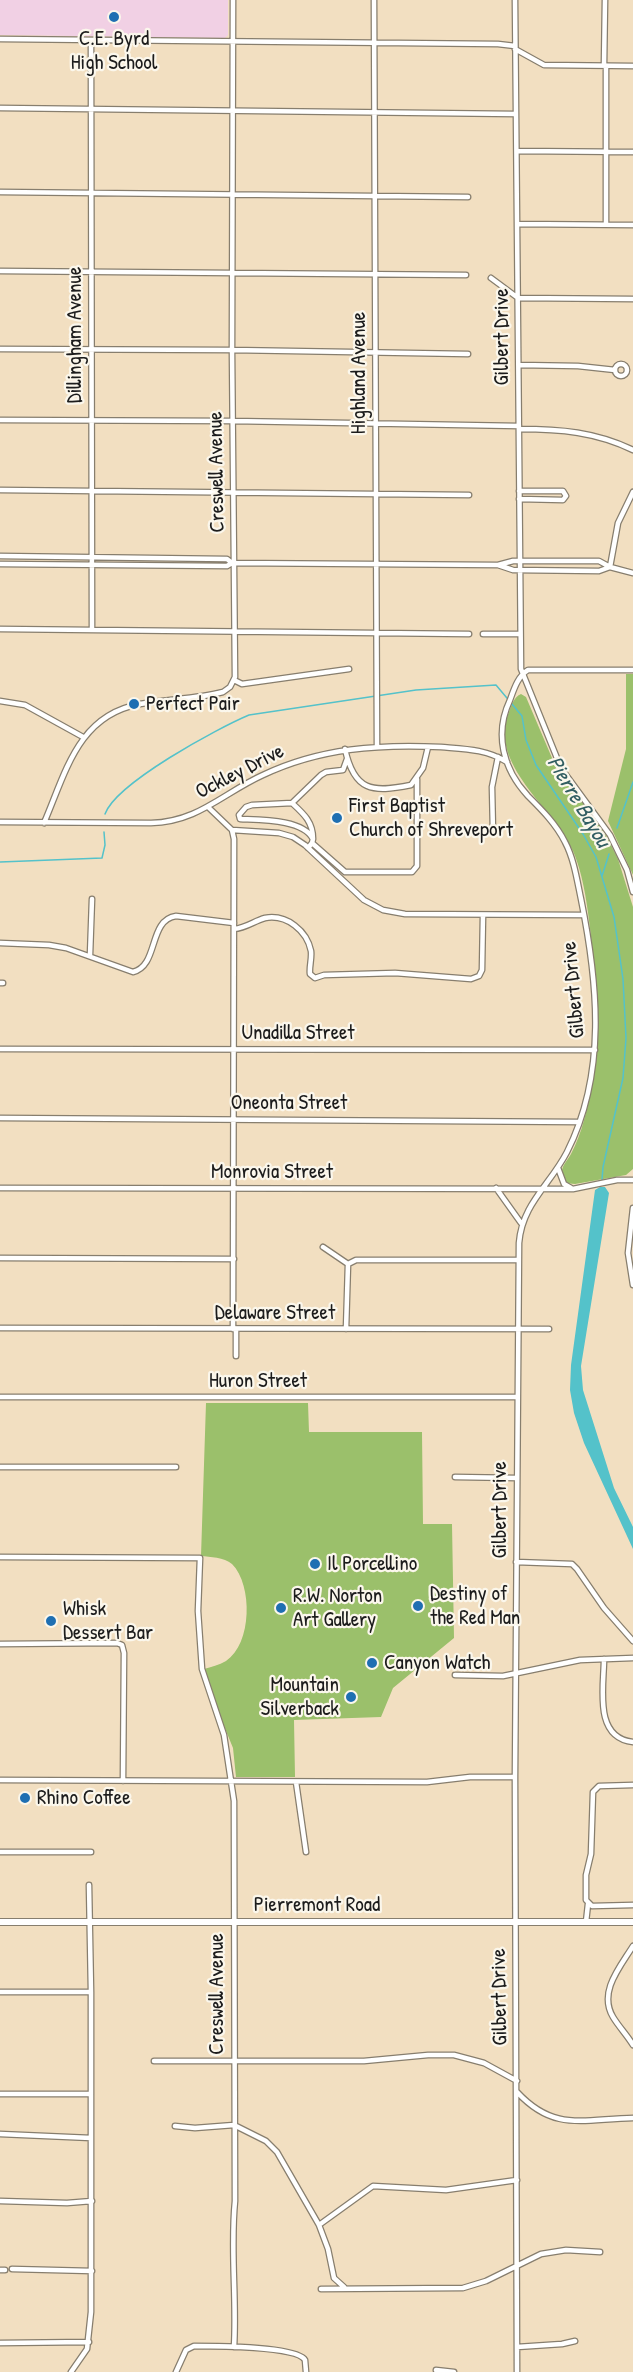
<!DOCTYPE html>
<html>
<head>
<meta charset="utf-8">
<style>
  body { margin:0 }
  canvas { display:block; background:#f2dfc1 }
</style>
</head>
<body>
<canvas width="633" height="2372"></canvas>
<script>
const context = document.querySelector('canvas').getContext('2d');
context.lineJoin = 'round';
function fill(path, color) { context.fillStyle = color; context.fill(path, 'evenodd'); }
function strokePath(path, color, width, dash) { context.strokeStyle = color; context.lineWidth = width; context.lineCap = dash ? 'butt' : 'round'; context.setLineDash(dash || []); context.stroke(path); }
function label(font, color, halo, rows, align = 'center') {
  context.font = font + ' "Patrick Hand",sans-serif'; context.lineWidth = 4.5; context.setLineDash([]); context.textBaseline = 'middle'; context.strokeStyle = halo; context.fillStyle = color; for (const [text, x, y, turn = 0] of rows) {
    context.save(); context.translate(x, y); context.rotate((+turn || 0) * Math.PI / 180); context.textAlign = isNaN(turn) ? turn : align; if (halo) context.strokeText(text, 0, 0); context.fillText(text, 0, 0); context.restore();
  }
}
const built = new Path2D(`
  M0 0H228V35L225 38 0 35Z`);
const green = new Path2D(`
  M626 674H633V875L608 821 626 749Z
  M521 694 526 697 558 772 592 814 608 839 618 859 633 907V1169L626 1175 575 1184C567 1184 560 1180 562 1170 563 1165 568 1159 571 1154 576 1144 581 1132 584 1120 601 1060 600 1015 593 953 589 921 586 881 573 851 554 808 487 764 509 712 512 704 514 697 521 694Z
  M206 1403H308L309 1432H422L423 1524H452L454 1638 393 1688 381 1717 294 1720 295 1777H236L233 1748 209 1689 204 1669C211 1667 219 1665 226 1661 252 1644 253 1585 232 1564 224 1557 210 1557 201 1556Z`);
const water = new Path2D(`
  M600 1187H605L609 1193 581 1366 583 1390 614 1488 633 1527V1549L584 1443 574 1413 570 1390 571 1365 595 1190Z`);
const stream = new Path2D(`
  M105 814C116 783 218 728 249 715L416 690 496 685 522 716 526 740 536 765 583 834 596 857 614 917 623 979 626 1038 623 1078 603 1167 602 1180
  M617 828 633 782
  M0 862 102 858 105 845 104 832
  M602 876 609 854`);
const minor = new Path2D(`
  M374 0 377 746
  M515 0 521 669 561 768 610 835 627 870 633 892
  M0 39 498 44 515 46
  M91 40 92 630
  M515 49 544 65 633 66
  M604 66 605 0
  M606 66V225
  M0 108 516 114
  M517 151 633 152
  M0 192 468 197
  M518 224 633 225
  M0 271 466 275
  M491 278 518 298 633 299
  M0 349 232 350 468 354
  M615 370a6 6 0 1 1 12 0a6 6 0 1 1-12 0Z
  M519 365 578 366 615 370
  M0 420 233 421 519 426
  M519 429C560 429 596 432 633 450
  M0 490 469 495
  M519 491H563L566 496 563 500 519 499
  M0 556 227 559 232 563
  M0 564 227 566 232 563 498 565 513 561H599L610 567 633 573
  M498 565 513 570 599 571 610 567 618 523 633 492
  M0 629 469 634
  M483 634H520
  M234 680 242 684 349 669
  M0 701 25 705 83 737
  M345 749C354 791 372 793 411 785L423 768 428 747
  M292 803 321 775 326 772 343 770 347 759
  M208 807 232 830 279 833 293 837 305 845 364 900 383 910 405 914 584 915
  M0 822 151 823C198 822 223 793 263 775 320 748 379 744 441 747 465 749 486 749 507 762
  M44 823C66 772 78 715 140 704 168 699 196 699 223 692L230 687 235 677 232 350 233 0
  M232 830 234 839 233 1329
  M493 832 492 787 498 757
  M312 843 313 839C303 819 260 820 240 819L239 815 246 807 252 805 292 803C304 814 313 822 313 839
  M308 848 312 843 345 872H412L417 866V779
  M234 929C246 928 254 921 265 918 287 914 307 931 311 951 312 959 309 967 310 974L315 978 324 975 395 973 471 979 479 976 482 970 483 915
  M0 943 49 945 66 948 133 972C159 966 148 920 176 916L234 923
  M90 955 92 899
  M0 983H3
  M0 1049 595 1050
  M0 1118 579 1122
  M558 1168 564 1184 571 1188
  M0 1188 573 1189 617 1180H633
  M496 1188 521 1223
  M633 1208 628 1253 633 1285
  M323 1247 348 1264 346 1329
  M0 1258 234 1259
  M348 1264 356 1260H518
  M0 1328 549 1329
  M236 1356V1329
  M0 1397H517
  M0 1467H176
  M455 1477 517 1478
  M0 1557 200 1558 198 1611 202 1669 224 1735 234 1801 235 2201C230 2250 237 2298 234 2347
  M516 1562 572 1564 577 1569 604 1608 633 1641
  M0 1644 117 1643 122 1645 124 1653 123 1781
  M604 1659C604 1686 593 1738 633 1742
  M455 1675 503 1676 580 1660 633 1658
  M0 1780 427 1782 470 1777H515
  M296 1782 306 1852
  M633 1785 599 1786 593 1792 591 1854 586 1875V1900L592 1906 633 1905
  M0 1852H91
  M586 1922 588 1904
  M633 1946C620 1967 598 1992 613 2017 619 2027 627 2035 633 2045
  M0 1992H91
  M154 2061H364L428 2055H454L484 2063 517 2081
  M517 2092C554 2132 583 2119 633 2118
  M0 2094H91
  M175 2126 195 2128 234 2125 266 2141 277 2152 319 2225 328 2249 334 2278 344 2287
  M0 2134 91 2138
  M0 2201 67 2203 92 2201
  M319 2225 373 2186 446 2190 517 2180
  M12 2269 92 2271
  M0 2270H5
  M321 2289 463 2288 486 2281 541 2254 566 2250 600 2252
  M0 2343 89 2342
  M517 2347 562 2344 575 2341
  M436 2370 454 2372
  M71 2372 87 2349 91 2312V1992L89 1885
  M176 2372 186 2350 194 2346C213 2346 297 2346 305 2360L306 2372
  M517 2372 515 1777 519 1243C522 1204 550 1185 567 1152 607 1073 598 983 581 899 577 880 574 859 565 842 556 824 542 810 528 796 503 769 494 734 510 700 514 689 518 676 528 670H633`);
const major = new Path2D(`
  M0 1922H633`);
const markers = [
  [114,17,6,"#1f6fb2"],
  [134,704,6,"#1f6fb2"],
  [337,818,6,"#1f6fb2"],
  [315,1564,6,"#1f6fb2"],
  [418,1606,6,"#1f6fb2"],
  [281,1608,6,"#1f6fb2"],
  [51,1621,6,"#1f6fb2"],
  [372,1663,6,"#1f6fb2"],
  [351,1697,6,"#1f6fb2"],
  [25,1798,6,"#1f6fb2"]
];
const poiNames = [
  ["C.E. Byrd",114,39,"center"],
  ["High School",114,63,"center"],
  ["Perfect Pair",146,704],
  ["First Baptist",349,806],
  ["Church of Shreveport",349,830],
  ["Il Porcellino",327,1564],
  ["Destiny of",430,1594],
  ["the Red Man",430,1618],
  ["R.W. Norton",293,1596],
  ["Art Gallery",293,1620],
  ["Whisk",63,1609],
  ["Dessert Bar",63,1633],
  ["Canyon Watch",384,1663],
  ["Mountain",339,1685,"right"],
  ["Silverback",339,1709,"right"],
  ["Rhino Coffee",37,1798]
];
const streetNames = [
  ["Dillingham Avenue",75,335,-90],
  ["Gilbert Drive",502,337,-90],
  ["Highland Avenue",359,373,-90],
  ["Creswell Avenue",217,472,-91],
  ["Ockley Drive",240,772,-27],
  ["Gilbert Drive",574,990,-95],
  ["Unadilla Street",298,1033],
  ["Oneonta Street",289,1103],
  ["Monrovia Street",272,1172],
  ["Delaware Street",275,1313],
  ["Huron Street",258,1381],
  ["Gilbert Drive",500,1510,-90],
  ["Pierremont Road",317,1905],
  ["Creswell Avenue",217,1994,-90],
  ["Gilbert Drive",500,1997,-91]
];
const waterNames = [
  ["Pierre Bayou",578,802,59]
];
fill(built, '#f1d0e4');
fill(green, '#9bc06b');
fill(water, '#54c2ca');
strokePath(stream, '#54c2ca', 1.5);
strokePath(minor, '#877e6e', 7);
strokePath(major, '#877e6e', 8);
strokePath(minor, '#fff', 4.5);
strokePath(major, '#fff', 6);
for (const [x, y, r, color] of markers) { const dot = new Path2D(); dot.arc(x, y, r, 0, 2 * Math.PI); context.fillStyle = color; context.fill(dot); strokePath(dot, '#fbf7ec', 2); }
label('21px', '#1c1c1c', '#fbf7ec', poiNames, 'left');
label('21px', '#1c1c1c', '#fbf7ec', streetNames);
label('italic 22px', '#325e62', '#fbf7ec', waterNames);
</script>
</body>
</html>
